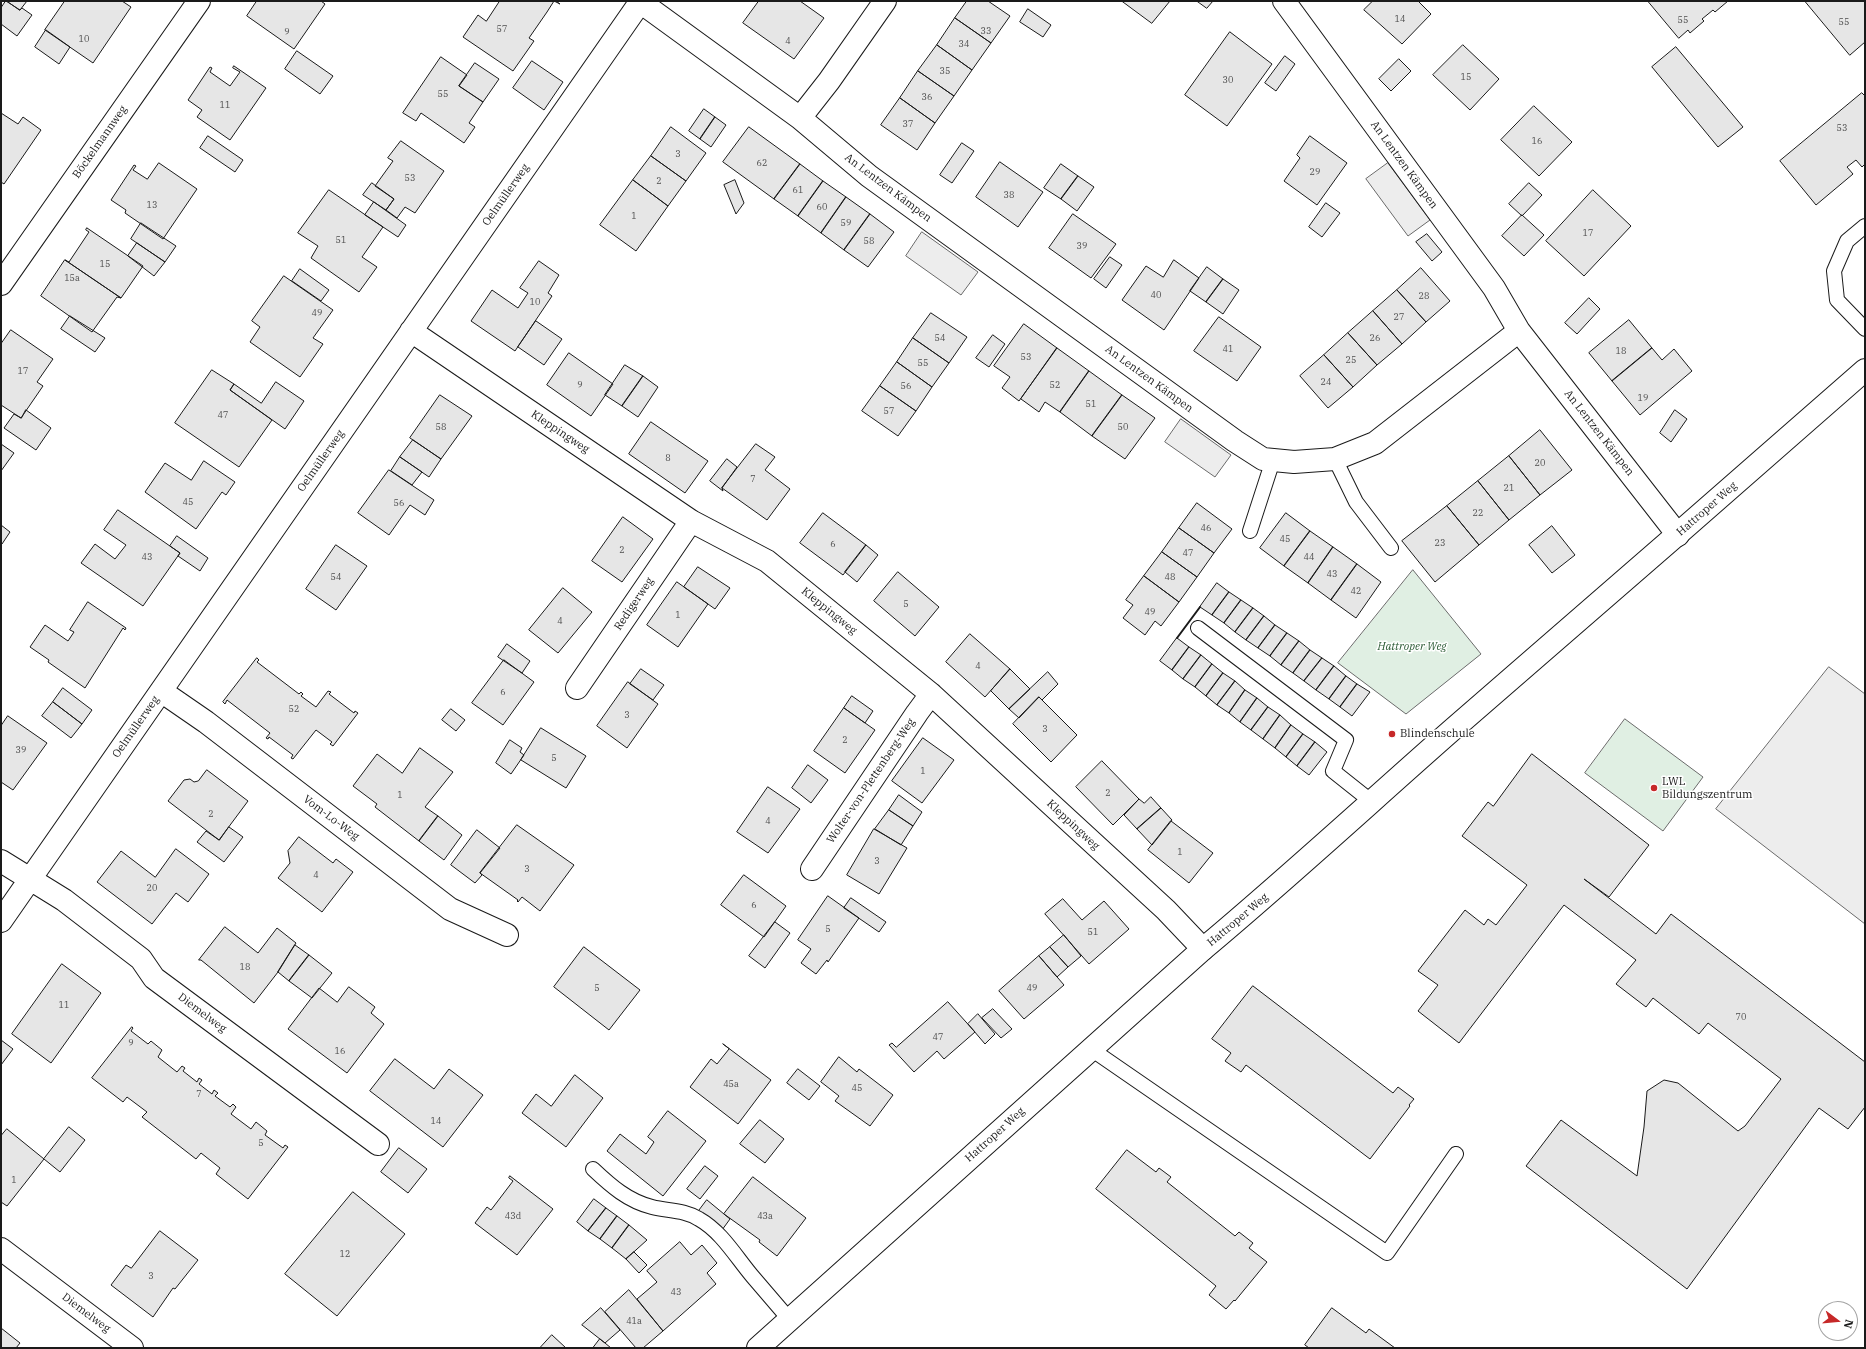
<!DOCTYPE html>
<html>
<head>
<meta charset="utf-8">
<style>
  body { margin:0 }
  #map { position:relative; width:1866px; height:1349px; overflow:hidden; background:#fff; font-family:"IBM Plex Serif",serif }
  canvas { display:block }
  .frame { position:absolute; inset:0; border:2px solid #1a1a1a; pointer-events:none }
  .north { position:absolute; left:1818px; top:1301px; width:40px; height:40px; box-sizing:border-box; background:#fff; border:1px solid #a3a3a3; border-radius:50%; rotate:106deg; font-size:11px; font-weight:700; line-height:16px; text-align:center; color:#1a1a1a }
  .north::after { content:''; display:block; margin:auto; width:14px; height:18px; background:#c62828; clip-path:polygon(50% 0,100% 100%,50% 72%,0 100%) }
</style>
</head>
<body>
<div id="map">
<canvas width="1866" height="1349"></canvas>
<div class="frame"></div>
<div class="north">N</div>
</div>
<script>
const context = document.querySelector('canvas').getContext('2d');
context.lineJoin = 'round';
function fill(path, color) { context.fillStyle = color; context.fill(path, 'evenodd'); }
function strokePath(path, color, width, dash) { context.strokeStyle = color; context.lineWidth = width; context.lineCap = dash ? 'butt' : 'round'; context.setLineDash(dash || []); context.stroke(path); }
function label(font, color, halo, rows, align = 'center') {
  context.font = font + ' "IBM Plex Serif",serif'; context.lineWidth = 3; context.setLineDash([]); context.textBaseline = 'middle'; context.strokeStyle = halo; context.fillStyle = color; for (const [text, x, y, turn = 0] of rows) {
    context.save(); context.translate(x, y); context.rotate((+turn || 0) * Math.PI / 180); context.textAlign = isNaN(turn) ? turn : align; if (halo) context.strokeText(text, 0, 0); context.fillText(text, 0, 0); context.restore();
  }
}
const green = new Path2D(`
  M1413 570 1481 654 1406 714 1338 663Z
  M1625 719 1703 777 1663 831 1585 773Z`);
const parking = new Path2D(`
  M1388 163 1430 220 1408 236 1366 179Z
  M922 232 978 272 961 295 906 256Z
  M1181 419 1231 455 1215 477 1165 442Z
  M1829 667 1865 694V924L1716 809Z`);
const building = new Path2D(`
  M6 1 20 10 22 8 32 15 17 36 1 24V8Z
  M7 1H27L20 10Z
  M65 1H122L131 7 93 63 45 30Z
  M257 1H321L325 4 294 49 247 16Z
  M500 1H556L560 4 554 1 547 12 529 38 534 41 513 71 463 37 478 15 486 21Z
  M759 1H800L824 18 794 59 743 23Z
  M967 1H988L1010 16 991 43 955 18Z
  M1122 1H1170L1152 23Z
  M1197 1H1213L1207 8Z
  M1373 1H1418L1431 14 1402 44 1364 10Z
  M1648 1H1728L1715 12 1713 10 1702 19 1704 21 1690 33 1688 30 1679 38Z
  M1805 1H1865V42L1850 55Z
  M1028 9 1051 25 1043 37 1020 22Z
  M955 18 991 43 972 70 937 45Z
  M46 30 70 47 59 64 35 47Z
  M1230 32 1272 64 1227 126 1185 95Z
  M937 45 972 70 954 96 918 71Z
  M1463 45 1499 79 1470 110 1433 75Z
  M1676 47 1743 127 1718 147 1652 67Z
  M297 51 333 76 320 94 285 69Z
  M1285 56 1295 64 1276 91 1265 83Z
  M441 57 467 75 459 86 483 102 469 123 475 127 464 143 421 113 416 121 403 113Z
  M1399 59 1411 71 1391 91 1379 79Z
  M532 61 563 82 544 110 513 88Z
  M475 63 499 79 483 102 459 86Z
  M234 66 266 88 230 140 197 117 202 110 188 100 210 67 212 68 210 72 230 86 240 72 233 68Z
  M918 71 954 96 935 123 900 98Z
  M1862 93 1865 96V164L1862 167 1856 160 1847 167 1853 174 1816 205 1780 161Z
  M900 98 935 123 917 150 881 125Z
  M1534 106 1572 142 1539 176 1501 140Z
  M704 109 715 117 700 139 689 131Z
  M1 113 18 124 23 117 41 130 4 184 1 182Z
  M715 117 726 125 711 147 700 139Z
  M671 127 706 153 686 181 651 156Z
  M749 127 800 164 774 199 723 162Z
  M208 136 243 160 235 172 200 148Z
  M1310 136 1347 163 1317 205 1284 181 1300 158 1297 155Z
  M401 141 444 171 415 213 405 207 397 218 386 210 394 199 375 186 393 161 388 158Z
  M962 143 974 151 952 183 940 175Z
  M651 156 686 181 668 206 633 180Z
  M1000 162 1043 192 1018 227 976 197Z
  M159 163 197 189 163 239 125 213 126 210 111 200 134 165 136 166 133 170 147 179Z
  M800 164 823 181 798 216 774 199Z
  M1061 164 1078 176 1061 199 1044 188Z
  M1078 176 1094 187 1077 211 1061 199Z
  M633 180 668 206 636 251 600 225Z
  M735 180 744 203 736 214 724 185Z
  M823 181 846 197 821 233 798 216Z
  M372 183 394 199 386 210 363 195Z
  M1529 183 1542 195 1522 216 1509 204Z
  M329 190 383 227 362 257 377 267 359 292 311 258 318 246 298 233Z
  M1593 190 1631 226 1584 276 1546 241Z
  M846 197 870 214 844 250 821 233Z
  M374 202 406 225 398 237 365 215Z
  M1326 203 1340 213 1322 237 1309 227Z
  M870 214 894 232 868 267 844 250Z
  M1073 214 1116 244 1091 278 1049 248Z
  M1522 215 1544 235 1524 256 1502 236Z
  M141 223 176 246 165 262 131 239Z
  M87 228 143 266 121 298 65 260 69 262 89 232 86 230Z
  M1427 234 1442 252 1432 261 1416 242Z
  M137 243 165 262 154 276 128 256Z
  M1110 257 1122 265 1106 288 1094 279Z
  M65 260 121 298 117 297 92 332 41 296Z
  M1174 260 1199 278 1164 330 1122 300 1146 266 1163 277Z
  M539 261 559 275 548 293 552 296 515 351 471 321 492 290 518 308 528 293 520 288Z
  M1207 267 1223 279 1206 302 1190 291Z
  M1421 268 1450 301 1426 322 1397 290Z
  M300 269 329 290 321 301 292 281Z
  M284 276 333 310 313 338 323 344 300 377 250 342 260 327 252 321Z
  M1223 279 1239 290 1223 314 1206 302Z
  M1397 290 1426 322 1402 344 1373 311Z
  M1589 298 1600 309 1577 334 1565 323Z
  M1373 311 1402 344 1377 365 1348 333Z
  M931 313 967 337 949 363 913 338Z
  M70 316 105 338 95 352 61 329Z
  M1219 317 1261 347 1237 381 1194 351Z
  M1629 320 1652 348 1612 381 1589 353Z
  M536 321 562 339 544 365 518 347Z
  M1024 324 1057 348 1019 401 1002 388 1010 377 994 366Z
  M11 330 53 359 37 382 43 386 21 418 1 405V344Z
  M1348 333 1377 365 1353 387 1324 355Z
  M993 335 1005 344 989 367 976 358Z
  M913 338 949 363 932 387 897 362Z
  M1057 348 1089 371 1060 412 1045 402 1039 412 1021 399Z
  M1652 348 1662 360 1674 349 1692 371 1640 415 1612 381Z
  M569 353 613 384 591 416 547 385Z
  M1324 355 1353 387 1328 408 1300 376Z
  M897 362 932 387 916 411 880 386Z
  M625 365 643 376 622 406 605 395Z
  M212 370 234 384 230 390 272 420 239 467 175 423Z
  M1089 371 1122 395 1092 436 1060 412Z
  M643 376 658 387 638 417 622 406Z
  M276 382 304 401 285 429 230 390 234 384 261 403Z
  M880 386 916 411 898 436 862 411Z
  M440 395 472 416 441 459 410 438Z
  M1122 395 1155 418 1125 459 1092 436Z
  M26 410 51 428 36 450 4 428 14 414 21 418Z
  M1675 410 1687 419 1671 442 1660 433Z
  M651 422 708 461 685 493 629 454Z
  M1540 430 1572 470 1540 495 1509 456Z
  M413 440 441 459 429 477 400 457Z
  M1 444 14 453 1 471Z
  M756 444 775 457 765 470 790 489 767 520 722 488Z
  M1509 456 1540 495 1509 520 1478 481Z
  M400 457 422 472 412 485 391 471Z
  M727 459 737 467 722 488 723 491 710 481Z
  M204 461 235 482 226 495 222 492 196 529 145 492 165 463 191 480Z
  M389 470 434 500 425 515 410 505 389 535 358 513Z
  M1478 481 1509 520 1479 545 1447 506Z
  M1197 503 1232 529 1214 553 1179 528Z
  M1447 506 1479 545 1435 582 1402 541Z
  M118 510 180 553 143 606 81 563 95 544 115 559 126 545 104 530Z
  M823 513 866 545 843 575 800 543Z
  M1286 513 1310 531 1284 566 1260 548Z
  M623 517 653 539 622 582 592 561Z
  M1 525 10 532 2 544 1 543Z
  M1552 526 1575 555 1552 573 1529 545Z
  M1179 528 1214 553 1197 577 1162 552Z
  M1310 531 1333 547 1308 583 1284 566Z
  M177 536 208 558 200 571 178 556 180 553 170 546Z
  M336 545 367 566 336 610 306 589Z
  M866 545 878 555 857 582 845 572Z
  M1333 547 1357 564 1331 600 1308 583Z
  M1162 552 1197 577 1179 602 1144 576Z
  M1357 564 1381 582 1356 618 1331 600Z
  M698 567 730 588 715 609 684 587Z
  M898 572 939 607 915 636 874 601Z
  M1144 576 1179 602 1161 626 1155 621 1145 635 1123 618 1133 605 1126 600Z
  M677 582 708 604 678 647 647 625Z
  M1217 583 1229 592 1212 615 1200 607Z
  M563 588 592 612 558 653 529 630Z
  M1229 592 1241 600 1224 623 1212 615Z
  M1241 600 1253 608 1235 632 1224 623Z
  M88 602 126 628 125 630 123 628 85 688 48 662 49 660 30 647 45 625 68 641 74 632 70 630Z
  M1253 608 1264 616 1246 640 1235 632Z
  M1264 616 1275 625 1258 648 1246 640Z
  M1275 625 1287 633 1270 656 1258 648Z
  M1287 633 1299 641 1281 665 1270 656Z
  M970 634 1010 669 985 697 946 662Z
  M1177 638 1189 647 1172 670 1160 661Z
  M1299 641 1310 650 1293 673 1281 665Z
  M507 644 530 661 522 673 498 657Z
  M1189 647 1201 655 1183 679 1172 670Z
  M1310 650 1322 658 1304 681 1293 673Z
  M1201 655 1212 664 1195 687 1183 679Z
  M257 658 259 660 257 662 299 694 301 692 303 694 301 696 316 707 328 691 331 692 329 694 354 713 355 711 358 713 333 746 330 744 332 742 316 730 293 759 291 758 293 755 269 737 268 739 266 738 270 733 227 700 225 704 223 702Z
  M1322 658 1334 666 1316 690 1304 681Z
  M504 660 534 682 503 725 472 703Z
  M1212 664 1223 673 1206 696 1195 687Z
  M1334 666 1346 676 1329 699 1316 690Z
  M641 669 664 685 653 700 630 684Z
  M1010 669 1030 689 1009 709 991 691Z
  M1048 672 1058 684 1042 700 1039 697 1019 718 1009 709Z
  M1223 673 1235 681 1217 705 1206 696Z
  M1346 676 1357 684 1340 707 1329 699Z
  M1235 681 1245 690 1229 713 1217 705Z
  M628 682 658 704 627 748 597 726Z
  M1357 684 1370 692 1352 716 1340 707Z
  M63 688 92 710 82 724 53 702Z
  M1245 690 1257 698 1240 722 1229 713Z
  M852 696 873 711 865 723 844 708Z
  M1039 697 1077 735 1051 762 1013 724Z
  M1257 698 1268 707 1251 730 1240 722Z
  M53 702 82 724 71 738 42 716Z
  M1268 707 1280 715 1263 739 1251 730Z
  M844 708 875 730 845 773 814 751Z
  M451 709 465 720 456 731 442 720Z
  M1280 715 1291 725 1275 748 1263 739Z
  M8 716 47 743 13 790 1 782V726Z
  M1291 725 1303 734 1286 757 1275 748Z
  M541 728 586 756 566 788 521 760Z
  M1303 734 1315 742 1297 766 1286 757Z
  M923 738 954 760 922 803 892 781Z
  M510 740 522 748 520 752 524 755 511 774 496 763Z
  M1315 742 1327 752 1309 775 1297 766Z
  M420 748 453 772 425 807 438 816 419 841 375 807 377 804 353 786 377 754 402 773Z
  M1532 754 1649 845 1609 897 1584 879 1656 934 1671 914 1865 1062V1107L1848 1129 1819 1108 1687 1289 1526 1166 1561 1120 1637 1176 1644 1127 1647 1091 1664 1080 1678 1083 1738 1131 1745 1126 1781 1079 1708 1023 1699 1034 1653 998 1646 1007 1616 984 1636 960 1564 905 1459 1043 1418 1011 1438 985 1418 971 1465 910 1484 925 1488 919 1496 925 1527 885 1462 836 1488 802 1493 806Z
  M1102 761 1139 799 1113 825 1076 787Z
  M808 765 828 780 811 803 792 788Z
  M207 770 248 801 219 840 168 801 184 780 190 779 194 782 198 781Z
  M768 787 800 809 768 853 737 832Z
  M899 795 922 812 913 826 889 810Z
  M1151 797 1161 808 1137 829 1124 815 1139 799 1144 803Z
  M1161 808 1172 820 1152 845 1137 829Z
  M889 810 913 826 901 845 875 829Z
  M438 816 462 835 444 860 419 841Z
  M1171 821 1213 853 1189 883 1148 850Z
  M517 825 574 865 540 911 522 897 518 902 517 901 518 900 480 873Z
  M229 827 243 837 224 862 197 842 206 831 219 840Z
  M874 829 907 848 879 894 847 875Z
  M477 830 500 848 480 873 482 875 475 883 451 865Z
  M299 837 333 863 336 859 353 872 322 912 278 878 290 863 288 851Z
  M176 849 209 874 188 902 176 893 152 924 97 882 121 851 155 877Z
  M744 875 786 906 764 937 721 905Z
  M828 896 859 918 828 962 827 960 816 974 801 963 811 949 798 940Z
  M851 898 886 922 879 932 844 908Z
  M1063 899 1082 920 1104 901 1129 929 1089 964 1045 914Z
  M775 922 790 933 765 968 749 956Z
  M225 927 258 953 277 928 296 943 278 972 254 1003 201 960H199Z
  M1064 935 1081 956 1068 967 1050 947Z
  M295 945 309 955 289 981 278 972Z
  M584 947 640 990 609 1030 554 987Z
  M1050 947 1068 967 1057 977 1039 956Z
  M309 955 332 973 312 998 289 981Z
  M1039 956 1064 985 1024 1019 999 991Z
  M62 964 101 993 51 1063 12 1034Z
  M1253 986 1393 1093 1398 1087 1414 1099 1409 1105 1410 1106 1370 1159 1246 1065 1241 1072 1225 1061 1231 1053 1212 1039Z
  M349 987 375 1007 371 1013 384 1024 347 1073 288 1029 319 988 337 1002Z
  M948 1002 975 1032 944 1059 937 1051 914 1072 889 1045 892 1043 896 1047Z
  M993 1009 1012 1029 1001 1038 982 1018Z
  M978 1014 995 1034 985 1044 968 1024Z
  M132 1027 133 1028 131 1031 148 1044 151 1041 162 1050 158 1057 177 1072 182 1066 185 1068 183 1071 197 1082 199 1078 202 1080 199 1084 212 1094 214 1090 218 1093 215 1096 230 1107 233 1104 236 1107 231 1114 251 1129 256 1122 267 1131 265 1135 283 1148 285 1145 288 1147 248 1199 216 1174 220 1168 201 1153 196 1159 142 1117 147 1112 127 1097 123 1102 92 1078Z
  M1 1040 13 1049 1 1065Z
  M723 1044 771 1080 738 1124 690 1087 711 1059 717 1064 729 1049Z
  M839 1057 857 1072 859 1069 893 1095 870 1126 835 1101 839 1096 821 1082Z
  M395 1059 434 1089 449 1069 483 1095 443 1147 370 1091Z
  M798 1069 820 1086 809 1100 787 1083Z
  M575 1075 603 1098 566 1147 522 1113 536 1094 551 1106Z
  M668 1111 706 1141 663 1196 607 1151 620 1134 646 1154 654 1142 648 1137Z
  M760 1120 784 1139 765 1163 740 1144Z
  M69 1127 85 1140 60 1172 44 1159Z
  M7 1129 44 1159 7 1206 1 1202V1136Z
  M399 1148 427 1169 408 1193 381 1172Z
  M1127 1150 1156 1172 1159 1168 1171 1177 1167 1182 1235 1236 1239 1232 1253 1243 1249 1248 1267 1262 1235 1301 1234 1300 1226 1309 1209 1295 1216 1286 1096 1189Z
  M705 1166 718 1176 700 1199 687 1189Z
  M510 1176 553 1209 517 1255 475 1223 487 1207 491 1210 513 1181 509 1178Z
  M753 1177 806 1218 777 1256 759 1242 760 1240 724 1214Z
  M353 1192 405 1234 337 1316 285 1274Z
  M594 1199 606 1208 588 1231 577 1222Z
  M707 1200 730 1219 722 1230 698 1212Z
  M606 1208 617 1216 600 1239 588 1231Z
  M617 1216 629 1225 612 1248 600 1239Z
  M629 1225 647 1240 626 1259 612 1248Z
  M160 1231 198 1260 175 1289 173 1288 153 1317 111 1285 126 1265 131 1268Z
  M680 1242 691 1255 702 1245 717 1263 707 1273 716 1284 663 1331 637 1299 657 1282 647 1271Z
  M634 1252 647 1265 639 1273 626 1259Z
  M629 1290 663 1331 643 1348H636L605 1312Z
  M601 1308 620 1330 605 1343 582 1325Z
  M1332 1308 1366 1333 1369 1329 1395 1348H1309L1305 1345Z
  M1 1328 20 1343 16 1348H1Z
  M552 1335 566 1348H540Z
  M600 1339 605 1343 611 1348H593Z`);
const service = new Path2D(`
  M1865 226 1847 241 1834 271 1837 300 1865 329
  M1335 459 1356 502 1391 548
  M1250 531 1273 460
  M1198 628 1346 740 1333 771 1372 802
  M1091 1049 1387 1253 1456 1154
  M593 1169C611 1186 628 1201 652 1207 668 1211 685 1210 699 1219 722 1232 736 1257 753 1277 765 1291 777 1305 789 1319`);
const minor = new Path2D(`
  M639 1 800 118 869 176 1235 441 1263 459 1294 462 1335 459 1375 443 1519 331
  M1284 1 1494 288 1519 331 1678 535
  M800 118 829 81 885 1
  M1 284 199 1
  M411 331 691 521 767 561 931 694 1166 910 1203 949
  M577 688 691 521
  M161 691 206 722 450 909 507 935
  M1 861 64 900 141 959 154 978 378 1144
  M812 869 917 713 931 694
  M1 921 641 1
  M1 1249 132 1348`);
const secondary = new Path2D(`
  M758 1348 1203 949C1288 878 1369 803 1452 730 1590 610 1728 491 1865 370`);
const wall = new Path2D(`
  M1177 638 1200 607`);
const markers = [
  [1392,734,4,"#c62828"],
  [1654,788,4,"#c62828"]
];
const numberNames = [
  ["14",1400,19],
  ["55",1683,20],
  ["55",1844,22],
  ["57",502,29],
  ["33",986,31],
  ["9",287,32],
  ["10",84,39],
  ["4",788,41],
  ["34",964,44],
  ["35",945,71],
  ["15",1466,77],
  ["30",1228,80],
  ["55",443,94],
  ["36",927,97],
  ["11",225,105],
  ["37",908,124],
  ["53",1842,128],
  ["16",1537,141],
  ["3",678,154],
  ["62",762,163],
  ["29",1315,172],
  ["53",410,178],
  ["2",659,181],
  ["61",798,190],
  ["38",1009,195],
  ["13",152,205],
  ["60",822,207],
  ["1",634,216],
  ["59",846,223],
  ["17",1588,233],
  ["51",341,240],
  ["58",869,241],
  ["39",1082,246],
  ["15",105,264],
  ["15a",72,278],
  ["40",1156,295],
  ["28",1424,296],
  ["10",535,302],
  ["49",317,313],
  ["27",1399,317],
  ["54",940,338],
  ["26",1375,338],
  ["41",1228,349],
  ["18",1621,351],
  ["53",1026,357],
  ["25",1351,360],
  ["55",923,363],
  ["17",23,371],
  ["24",1326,382],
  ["9",580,385],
  ["52",1055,385],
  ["56",906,386],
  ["19",1643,398],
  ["51",1091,404],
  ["57",889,411],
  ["47",223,415],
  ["58",441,427],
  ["50",1123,427],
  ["8",668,458],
  ["20",1540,463],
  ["7",753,479],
  ["21",1509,488],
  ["45",188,502],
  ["56",399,503],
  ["22",1478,513],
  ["46",1206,528],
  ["45",1285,539],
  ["23",1440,543],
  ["6",833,544],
  ["2",622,550],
  ["47",1188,553],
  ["43",147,557],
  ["44",1309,557],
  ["43",1332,574],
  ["54",336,577],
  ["48",1170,577],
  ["42",1356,591],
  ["5",906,604],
  ["49",1150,612],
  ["1",678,615],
  ["4",560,621],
  ["4",978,666],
  ["6",503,692],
  ["52",294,709],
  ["3",627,715],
  ["3",1045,729],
  ["2",845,740],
  ["39",21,750],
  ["5",554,758],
  ["1",923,771],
  ["2",1108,793],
  ["1",400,795],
  ["2",211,814],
  ["4",768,821],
  ["1",1180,852],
  ["3",877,861],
  ["3",527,869],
  ["4",316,875],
  ["20",152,888],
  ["6",754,905],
  ["5",828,929],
  ["51",1093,932],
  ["18",245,967],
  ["5",597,988],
  ["49",1032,988],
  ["11",64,1005],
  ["70",1741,1017],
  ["47",938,1037],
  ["9",131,1043],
  ["16",340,1051],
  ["45a",731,1084],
  ["45",857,1088],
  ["7",199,1094],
  ["14",436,1121],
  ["5",261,1143],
  ["1",14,1180],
  ["43d",513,1216],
  ["43a",765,1216],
  ["12",345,1254],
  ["3",151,1276],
  ["43",676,1292],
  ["41a",634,1321]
];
const streetNames = [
  ["Böckelmannweg",100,142,-55],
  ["An Lentzen Kämpen",1404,165,54],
  ["An Lentzen Kämpen",888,188,37],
  ["Oelmüllerweg",506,195,-55],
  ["An Lentzen Kämpen",1149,379,36],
  ["Kleppingweg",560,432,34],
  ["An Lentzen Kämpen",1599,433,52],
  ["Oelmüllerweg",321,461,-55],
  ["Hattroper Weg",1707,509,-41],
  ["Redigerweg",634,604,-56],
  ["Kleppingweg",829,611,39],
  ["Oelmüllerweg",136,727,-55],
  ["Wolter-von-Plettenberg-Weg",871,781,-56],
  ["Vom-Lo-Weg",331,818,37],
  ["Kleppingweg",1073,825,43],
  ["Hattroper Weg",1238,920,-40],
  ["Diemelweg",202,1013,37],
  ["Hattroper Weg",995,1135,-42],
  ["Diemelweg",86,1313,37]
];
const parkNames = [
  ["Hattroper Weg",1412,647]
];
const poiNames = [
  ["Blindenschule",1400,734],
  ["LWL",1662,782],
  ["Bildungszentrum",1662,795]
];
fill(green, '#e0efe3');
strokePath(green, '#6a6a6a', 1);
fill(parking, '#ededed');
strokePath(parking, '#6a6a6a', 1);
fill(building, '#e6e6e6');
strokePath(building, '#1a1a1a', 1);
strokePath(service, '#1a1a1a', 16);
strokePath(minor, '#1a1a1a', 24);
strokePath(secondary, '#1a1a1a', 24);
strokePath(service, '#fff', 14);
strokePath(minor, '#fff', 22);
strokePath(secondary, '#fff', 22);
strokePath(wall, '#1a1a1a', 2);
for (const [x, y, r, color] of markers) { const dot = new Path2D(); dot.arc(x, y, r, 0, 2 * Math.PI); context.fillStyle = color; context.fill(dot); strokePath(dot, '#fff', 1.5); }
label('9px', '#4d4d4d', null, numberNames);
label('11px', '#1a1a1a', '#fff', streetNames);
label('italic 11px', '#2b5a34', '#fff', parkNames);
label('11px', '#1a1a1a', '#fff', poiNames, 'left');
</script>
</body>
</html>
